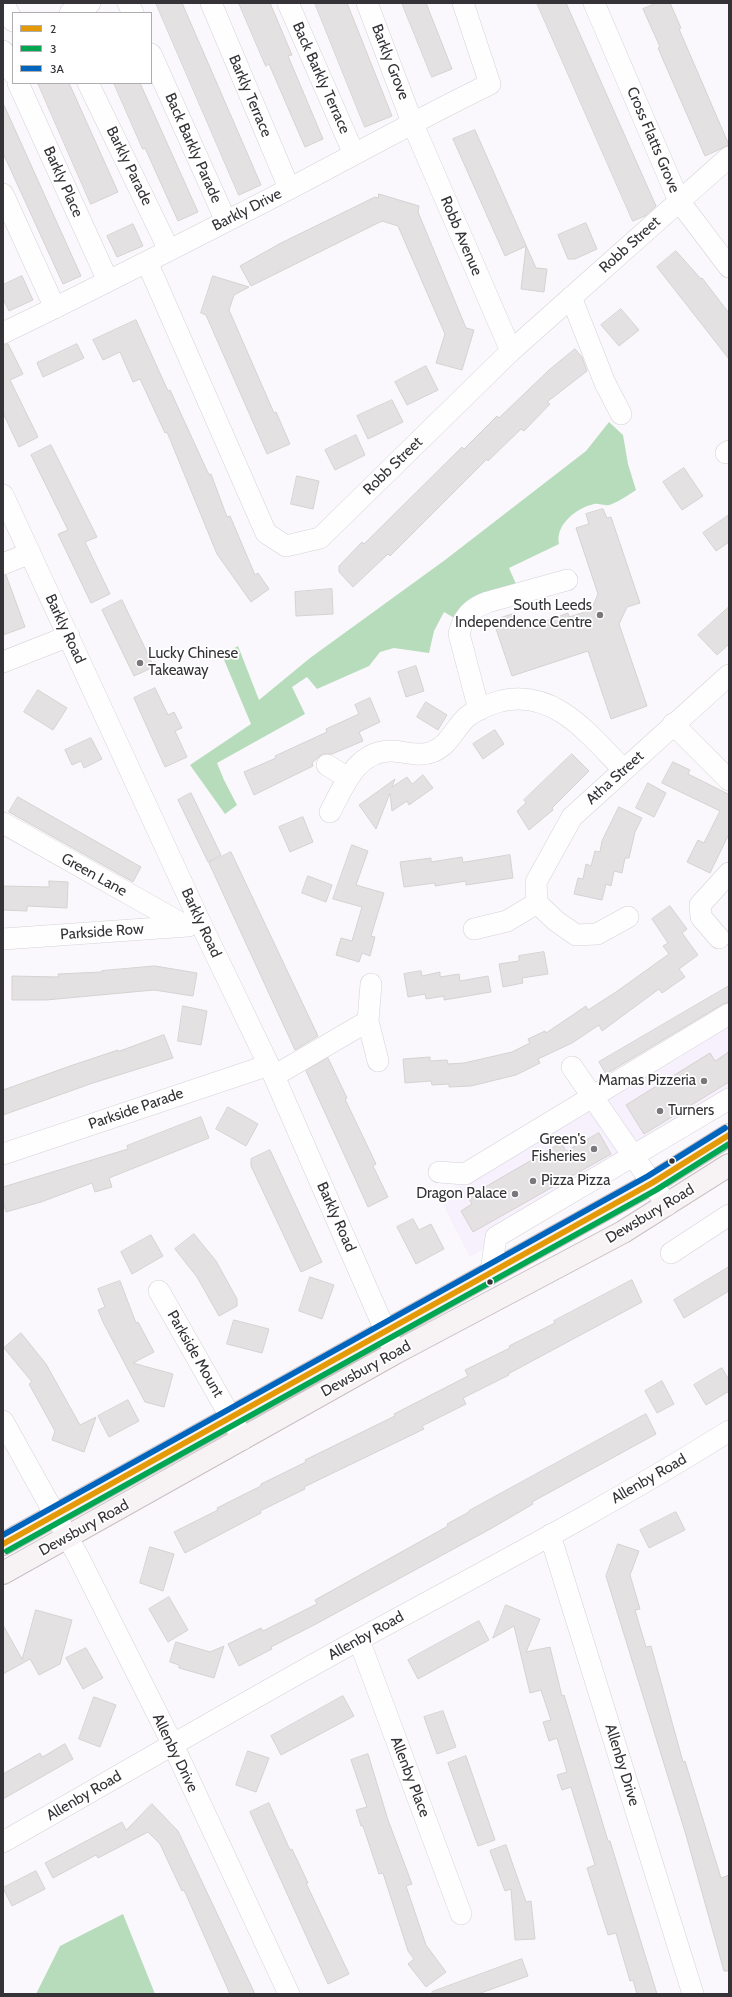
<!DOCTYPE html>
<html>
<head>
<meta charset="utf-8">
<style>
  body { margin:0 }
  #map { position:relative; width:732px; height:1997px; overflow:hidden; background:#faf8fc; font-family:Cabin,sans-serif }
  canvas { display:block }
  .frame { position:absolute; inset:0; border:4px solid #353337; pointer-events:none }
  .legend { position:absolute; left:12px; top:12px; width:140px; height:72px; box-sizing:border-box; background:#fff; border:1px solid #aeadaf; margin:0; padding:5px 7px; list-style:none; font-size:12px; color:#353337 }
  .legend li { display:flex; align-items:center; gap:8px; height:20px }
  .legend b { width:20px; border:1px solid #aeadaf }
</style>
</head>
<body>
<div id="map">
<canvas width="732" height="1997"></canvas>
<div class="frame"></div>
<ul class="legend">
<li><b style="height:5px;background:#e49a06"></b>2</li>
<li><b style="height:5px;background:#00a651"></b>3</li>
<li><b style="height:5px;background:#0065bd"></b>3A</li>
</ul>
</div>
<script>
const context = document.querySelector('canvas').getContext('2d');
context.lineJoin = 'round';
function fill(path, color) { context.fillStyle = color; context.fill(path, 'evenodd'); }
function strokePath(path, color, width, dash) { context.strokeStyle = color; context.lineWidth = width; context.lineCap = dash ? 'butt' : 'round'; context.setLineDash(dash || []); context.stroke(path); }
function label(font, color, halo, rows, align = 'center') {
  context.font = font + ' Cabin,sans-serif'; context.lineWidth = 3.5; context.setLineDash([]); context.textBaseline = 'middle'; context.strokeStyle = halo; context.fillStyle = color; for (const [text, x, y, turn = 0] of rows) {
    context.save(); context.translate(x, y); context.rotate((+turn || 0) * Math.PI / 180); context.textAlign = isNaN(turn) ? turn : align; if (halo) context.strokeText(text, 0, 0); context.fillText(text, 0, 0); context.restore();
  }
}
const built = new Path2D(`
  M729 1024V1108L470 1257 439 1197Z`);
const forest = new Path2D(`
  M609 422 623 435 628 464 636 490C628 495 620 501 612 504 606 507 599 503 594 504 576 508 555 525 559 544L509 568 516 584 456 619 444 612 434 631 429 653 394 648 380 652 369 666 317 689 307 677 292 687 305 714 217 763 224 780 237 805 225 814 190 765 251 724 222 655 238 646 259 700 310 658 445 560 586 451Z
  M123 1914 155 1994H36L60 1946Z`);
const building = new Path2D(`
  M156 3H182L261 185 239 195Z
  M239 3H270L292 55 288 56 323 139 305 147 269 64 266 66Z
  M315 3H347L392 116 365 127Z
  M402 3H426L452 69 432 77Z
  M537 3H566L656 206 645 216 633 221Z
  M657 3H670L681 28 679 29 729 145 705 156 658 48 660 47 643 9Z
  M38 83H69L118 192 91 204Z
  M114 83H140L198 212 178 221 145 148 143 149Z
  M3 103 81 276 63 284 3 153Z
  M475 130 536 268 547 269 544 292 521 289 526 246 505 256 453 139Z
  M379 194 419 206 418 212 466 328 474 330 462 370 436 363 445 334 398 226 382 221 251 286 240 266 281 243 375 197 378 198Z
  M586 223 597 249 575 259H568L558 235Z
  M133 224 143 246 117 257 107 236Z
  M676 251 701 279 702 278 729 313V359L657 267Z
  M22 276 33 300 9 311 3 299V285Z
  M213 276 249 287 234 295 229 310 274 413 276 412 290 444 267 454 206 315 201 313Z
  M621 309 639 330 619 346 601 325Z
  M136 320 168 391 170 390 209 475 211 474 227 517 230 516 255 575 258 573 269 589 251 602 217 554 167 432 165 433 140 379 133 382 120 352 103 360 93 340Z
  M8 344 23 374 10 380 38 437 19 447 3 413V345Z
  M77 344 84 358 43 377 37 363Z
  M575 349 582 357 587 371 547 402 550 404 524 431 521 429 488 461 487 459 390 556 388 554 353 587 339 572V566L362 542 364 544 462 447 464 449 497 416 499 418 549 370Z
  M426 366 438 390 407 405 395 382Z
  M392 400 403 422 368 439 357 416Z
  M356 435 365 455 335 470 325 450Z
  M51 445 97 537 85 542 110 594 91 603 58 534 68 530 31 455Z
  M684 468 703 496 682 510 663 482Z
  M297 476 319 481 313 509 291 504Z
  M603 509 607 518 611 517 640 603 627 607 619 624 647 706 611 719 588 651 512 676 493 620 515 613 521 629 568 613 569 617 591 610 598 594 576 528 589 524 586 514Z
  M729 515V542L716 551 703 533Z
  M6 575 25 627 3 635V576Z
  M332 589 333 614 296 616 295 592Z
  M122 600 154 667 134 676 102 610Z
  M729 607V644L717 655 698 635Z
  M416 666 424 691 406 697 398 672Z
  M155 688 168 715 174 712 182 728 175 731 187 757 165 767 134 698Z
  M38 690 67 708 53 730 24 712Z
  M370 698 380 722 359 732 363 741 332 754H322L312 763 313 766 254 795 244 772 276 758 275 756 327 732 326 729 359 714 355 705Z
  M426 702 447 715 438 730 417 717Z
  M495 730 504 744 483 759 473 744Z
  M91 738 102 759 84 768 81 761 72 765 65 750Z
  M572 754 589 771 552 808 553 810 529 830 517 811 526 803 524 800Z
  M673 762 690 770 688 774 728 794 729 793V834L710 873 687 862 698 840 704 843 720 811 662 783Z
  M423 775 433 788 409 805 407 801 392 811 390 793 376 829 359 805 395 779 392 787 407 777 412 784Z
  M648 783 666 793 654 817 636 808Z
  M191 793 221 855 208 862 178 800Z
  M18 797 141 867 133 882 9 812Z
  M619 807 642 818 635 832 629 858H625L622 873 614 871 611 886 606 884 602 900 574 894 578 878 583 879 586 864 591 866 595 851 600 852 602 841Z
  M303 817 313 842 290 852 279 827Z
  M352 845 368 851 356 885 384 893 371 936 375 937 370 956 362 953 359 962 336 955 341 938 352 941 362 907 333 899Z
  M231 852 318 1036 295 1050 209 863Z
  M510 855 513 878 466 885V881L435 886V883L404 887 400 862 431 858V862L462 857 463 862Z
  M308 876 332 885 326 902 302 893Z
  M49 881 68 882 67 908 27 906V911L3 910V886L49 887Z
  M670 906 687 929 682 933 698 955 679 969 685 977 662 993 659 989 602 1031 599 1025 572 1043 538 1059 540 1063 516 1075 471 1086 449 1087V1084L432 1085 431 1081 405 1083 403 1059 430 1057V1061L447 1060 448 1064 464 1063 512 1052 530 1043 528 1039 545 1031 546 1033 586 1006 588 1010 616 992 669 954 663 946 668 943 652 919Z
  M544 952 548 974 522 978 523 983 503 987 499 964 519 961V956Z
  M155 966 197 973 193 996 154 990 46 1000H12V976L59 977 58 974 102 972V971Z
  M421 971 422 976 440 972V977L459 974 460 981 488 976 491 992 444 1000V996L426 999 425 994 408 997 404 974Z
  M729 986V1002L723 1004 606 1074 599 1062Z
  M183 1006 207 1011 201 1045 178 1041Z
  M164 1035 173 1058 93 1083 3 1115V1090L73 1065 118 1050 119 1051Z
  M729 1052V1082L644 1134 626 1105 710 1053 715 1061Z
  M328 1058 347 1098 345 1099 376 1164 373 1166 388 1197 368 1207 306 1071Z
  M228 1107 258 1124 246 1146 216 1129Z
  M201 1117 209 1138 109 1178 112 1187 95 1192 92 1183 41 1202 6 1212 3 1202V1187L128 1149 127 1146Z
  M599 1133 611 1154 473 1232 461 1211 472 1204 468 1197 561 1143 566 1151Z
  M270 1150 322 1262 301 1272 251 1166V1159Z
  M413 1219 419 1230 431 1224 444 1249 416 1264 397 1227Z
  M194 1234 216 1261 237 1299V1306L219 1316 197 1277 175 1249Z
  M151 1235 163 1256 132 1274 121 1252Z
  M729 1267V1291L684 1318 674 1300Z
  M310 1277 334 1285 322 1319 299 1311Z
  M632 1280 642 1302 508 1374 509 1375 463 1398 466 1404 422 1426 424 1429 304 1487 305 1489 260 1511 261 1513 185 1553 174 1532 218 1510 217 1508 261 1486V1484L306 1462 305 1460 395 1416 394 1414 468 1376 465 1370 510 1348 509 1346 555 1323 554 1321Z
  M120 1281 136 1323 138 1322 154 1352 133 1363 173 1374 164 1407 145 1402 104 1324 98 1310 105 1307 98 1289Z
  M234 1320 269 1329 262 1353 227 1344Z
  M21 1333 46 1364 80 1425 96 1417 84 1452 52 1440 55 1431 29 1384 32 1382 4 1348Z
  M722 1368 729 1380V1391L706 1405 694 1385Z
  M662 1381 674 1404 657 1413 645 1391Z
  M128 1400 139 1421 109 1437 98 1416Z
  M646 1414 656 1434 532 1502 533 1504 492 1528 316 1624 271 1647 272 1649 239 1666 228 1644 261 1628 263 1631 317 1604 315 1600 448 1526 447 1524 469 1512V1511Z
  M676 1512 685 1530 649 1548 640 1530Z
  M618 1544 639 1551 630 1575 640 1609 635 1610 646 1647 651 1646 683 1762 685 1761 721 1878 729 1875V1971H724L686 1835 606 1576Z
  M150 1547 174 1554 163 1591 140 1583Z
  M169 1597 188 1630 168 1642 149 1609Z
  M506 1605 540 1619 526 1652 550 1647 562 1696 564 1695 608 1841H610L625 1890 657 1994H637L633 1980 630 1981 616 1933 608 1935 587 1868 595 1865 571 1787 562 1790 557 1775 567 1772 557 1738 549 1741 543 1722 551 1720 541 1690 530 1693 514 1626 493 1638Z
  M36 1610 72 1620 60 1664 39 1675 30 1659 3 1674V1625L22 1659Z
  M479 1621 489 1640 418 1679 408 1660Z
  M176 1642 210 1652 224 1646 214 1678 179 1668V1665L170 1662Z
  M86 1648 103 1678 83 1689 66 1658Z
  M343 1696 354 1716 281 1755 271 1736Z
  M94 1697 116 1705 100 1747 79 1739Z
  M443 1711 456 1747 437 1754 424 1717Z
  M65 1744 73 1759 3 1799V1774L40 1753 42 1757Z
  M248 1751 269 1758 256 1792 236 1785Z
  M368 1754 388 1820 412 1884 406 1886 426 1945 446 1972 426 1987 408 1964 414 1959 408 1951 383 1873 379 1874 363 1826H361L356 1810 367 1807 351 1760Z
  M466 1756 495 1840 478 1846 448 1763Z
  M269 1803 290 1850 292 1849 308 1883H306L349 1974 328 1984 250 1812Z
  M152 1804 178 1831 255 1994H230L184 1890 182 1891 160 1844 148 1832 98 1858 96 1855 53 1878 45 1863 122 1822 126 1830Z
  M506 1845 526 1902 531 1901 535 1939 515 1940 511 1889 505 1891 490 1851Z
  M36 1871 45 1889 12 1906 3 1888Z
  M522 1959 528 1976 478 1994H432V1992Z`);
const minor = new Path2D(`
  M3 3 13 21
  M128 3 133 13
  M211 3 289 188
  M288 3 354 154
  M367 3 412 122 511 351
  M594 3 679 201 729 267
  M70 13 90 3
  M3 51 13 73
  M151 54 226 221
  M18 83 108 281
  M88 83 169 250
  M3 194 55 308
  M147 262 266 533 286 546 320 538 511 351 729 157
  M571 297 605 383 621 414
  M3 333C99 287 194 238 289 189 356 154 422 117 490 84L463 3
  M726 453 729 451
  M3 495 200 922 274 1076 395 1353
  M3 564 30 553
  M3 662 69 636
  M479 710 459 634C463 617 471 608 488 602L567 580
  M673 724 729 780
  M327 765 348 778
  M330 812C344 786 357 749 393 751 406 752 419 757 432 752 449 746 455 727 468 716 478 709 490 704 501 701 555 688 590 736 624 770
  M3 823 186 926
  M537 903 556 921 576 935 597 934 628 917
  M474 929 507 921 537 903 536 882 572 817 729 675
  M719 938 701 917 700 905 729 873
  M3 939 188 926
  M371 984 368 1021 378 1061
  M572 1067 667 1205
  M274 1076 368 1021
  M3 1154 269 1065
  M439 1172 465 1174 729 1014
  M671 1253 729 1215
  M491 1271 496 1237 729 1099
  M159 1291 243 1439
  M3 1421 78 1556 173 1745 289 1994
  M550 1535 693 1994
  M359 1640 461 1914
  M3 1842C122 1774 240 1705 360 1639 484 1571 610 1506 729 1431`);
const major = new Path2D(`
  M3 1544 652 1183 729 1135
  M3 1573 395 1353 623 1232 729 1165`);
const bus1 = new Path2D(`
  M3 1544 652 1183 729 1135`);
const bus2 = new Path2D(`
  M7 1551 656 1190 729 1144`);
const bus3 = new Path2D(`
  M3 1535 648 1176 725 1128`);
const markers = [
  [600,615,4,"#7a787c"],
  [140,663,4,"#7a787c"],
  [704,1081,4,"#7a787c"],
  [660,1111,4,"#7a787c"],
  [594,1149,4,"#7a787c"],
  [672,1161,3.5,"#353337"],
  [533,1181,4,"#7a787c"],
  [515,1194,4,"#7a787c"],
  [490,1282,3.5,"#353337"]
];
const streetNames = [
  ["Barkly Grove",390,62,69],
  ["Back Barkly Terrace",321,78,66],
  ["Barkly Terrace",250,96,67],
  ["Cross Flatts Grove",653,140,67],
  ["Back Barkly Parade",193,148,66],
  ["Barkly Parade",129,166,64],
  ["Barkly Place",63,182,66],
  ["Barkly Drive",247,210,-27],
  ["Robb Avenue",461,236,67],
  ["Robb Street",630,245,-42],
  ["Robb Street",393,466,-44],
  ["Barkly Road",65,629,65],
  ["Atha Street",615,778,-42],
  ["Green Lane",94,875,29],
  ["Barkly Road",201,923,65],
  ["Parkside Row",102,932,-4],
  ["Parkside Parade",136,1109,-19],
  ["Dewsbury Road",650,1214,-31],
  ["Barkly Road",336,1217,66],
  ["Parkside Mount",195,1354,60],
  ["Dewsbury Road",366,1369,-29],
  ["Allenby Road",649,1479,-30],
  ["Dewsbury Road",84,1528,-29],
  ["Allenby Road",366,1636,-29],
  ["Allenby Drive",175,1753,64],
  ["Allenby Drive",622,1765,73],
  ["Allenby Place",410,1777,69],
  ["Allenby Road",84,1796,-30]
];
const poiNames = [
  ["South Leeds",592,606],
  ["Independence Centre",592,623],
  ["Lucky Chinese",148,654,"left"],
  ["Takeaway",148,671,"left"],
  ["Mamas Pizzeria",696,1081],
  ["Turners",668,1111,"left"],
  ["Green's",586,1140],
  ["Fisheries",586,1157],
  ["Pizza Pizza",541,1181,"left"],
  ["Dragon Palace",507,1194]
];
fill(built, '#f7f0fd');
fill(forest, '#b7dcbb');
fill(building, '#e4e1e2');
strokePath(building, '#d5d2d1', 1);
strokePath(minor, '#d4d2d6', 22);
strokePath(major, '#cabfc3', 24);
strokePath(minor, '#fefeff', 21);
strokePath(major, '#f7f2f4', 22);
strokePath(bus1, '#e49a06', 6);
strokePath(bus2, '#00a651', 6);
strokePath(bus3, '#0065bd', 6);
for (const [x, y, r, color] of markers) { const dot = new Path2D(); dot.arc(x, y, r, 0, 2 * Math.PI); context.fillStyle = color; context.fill(dot); strokePath(dot, '#fff', 1.5); }
label('15px', '#353337', '#fff', streetNames);
label('15px', '#353337', '#fff', poiNames, 'right');
</script>
</body>
</html>
